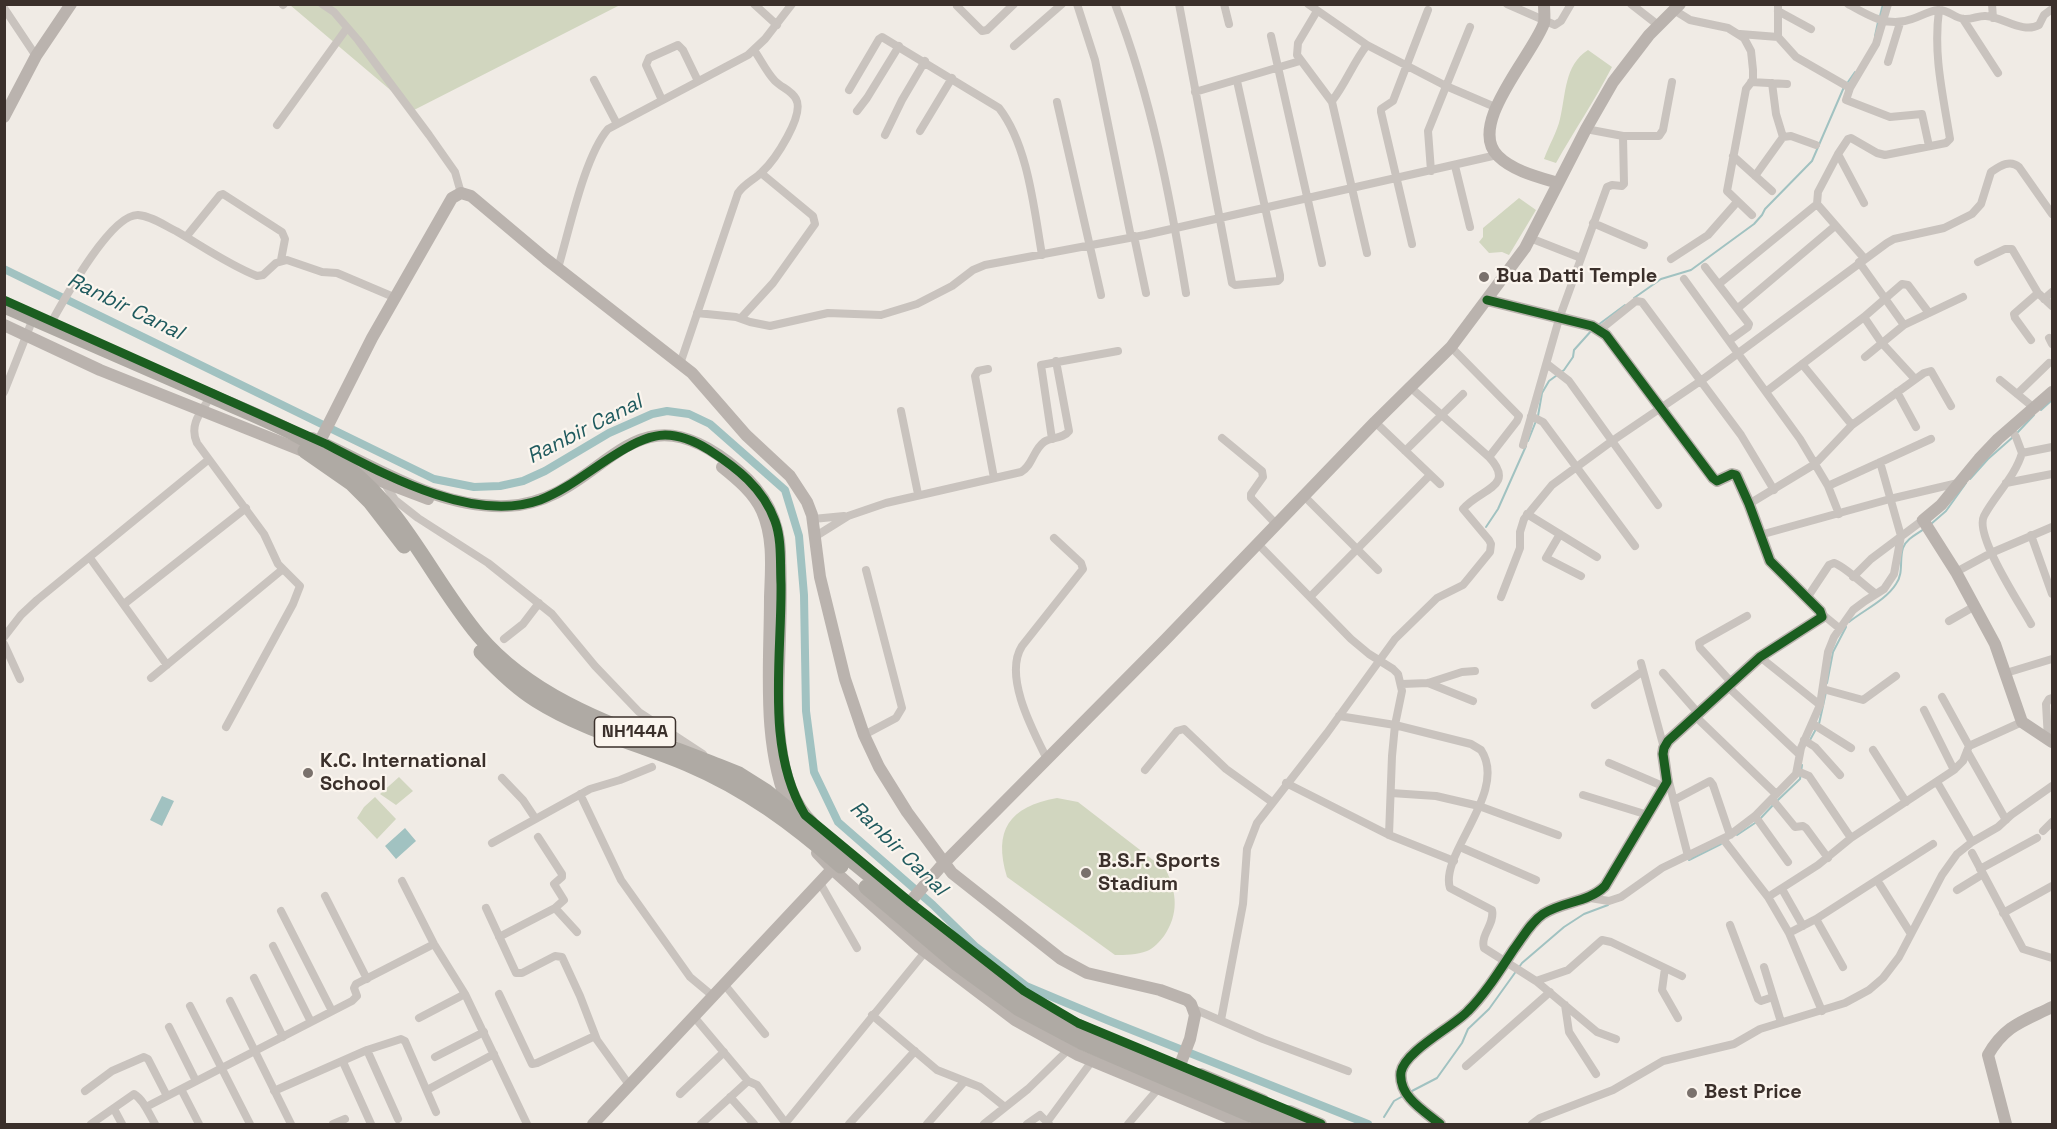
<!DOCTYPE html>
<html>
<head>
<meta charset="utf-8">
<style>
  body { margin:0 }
  #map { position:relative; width:2057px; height:1129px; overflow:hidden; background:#f0ebe5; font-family:"Space Grotesk",sans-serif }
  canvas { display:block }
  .frame { position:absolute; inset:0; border:6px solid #3b302b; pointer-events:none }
</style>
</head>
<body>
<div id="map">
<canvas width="2057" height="1129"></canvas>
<div class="frame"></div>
</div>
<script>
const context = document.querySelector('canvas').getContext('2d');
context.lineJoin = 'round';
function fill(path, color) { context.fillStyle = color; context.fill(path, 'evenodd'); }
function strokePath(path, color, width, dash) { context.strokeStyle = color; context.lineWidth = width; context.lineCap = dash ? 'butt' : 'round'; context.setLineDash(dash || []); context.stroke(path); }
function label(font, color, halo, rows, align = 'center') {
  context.font = font + ' "Space Grotesk",sans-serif'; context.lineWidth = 4.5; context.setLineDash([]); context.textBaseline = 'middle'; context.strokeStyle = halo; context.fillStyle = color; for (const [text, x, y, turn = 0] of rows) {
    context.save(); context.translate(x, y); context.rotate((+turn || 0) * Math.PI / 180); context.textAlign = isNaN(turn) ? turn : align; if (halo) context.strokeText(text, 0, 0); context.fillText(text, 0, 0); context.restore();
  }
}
const green = new Path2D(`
  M290 5H620L414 110Z
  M1588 50 1612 67C1595 100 1574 131 1556 163L1544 159C1549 145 1557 132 1560 119 1566 95 1564 65 1588 50Z
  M1519 198 1536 210 1509 255 1502 252 1489 253 1479 242 1483 237V228Z
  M399 777 413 791 396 805 380 794Z
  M375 797 396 819 377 839 357 818 364 807Z
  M1057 798 1078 802 1166 870C1177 893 1179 914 1164 936 1160 941 1153 949 1147 951 1137 955 1125 955 1115 955L1007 877C993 830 1009 807 1057 798Z`);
const water = new Path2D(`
  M162 796 174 801 162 826 150 820Z
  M405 828 416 841 396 859 385 846Z`);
const stream = new Path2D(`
  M1880 16 1883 4
  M1875 36 1878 22
  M1848 82 1855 72
  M1634 298 1661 279 1691 270 1754 224 1762 215 1765 209 1812 161 1844 87
  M1598 325 1625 305
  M2041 410 2052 400
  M1538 416 1542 393 1549 381 1564 370 1573 357 1574 350 1592 330
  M2017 433 2034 415
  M1528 441 1536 421
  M1970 479 1988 459 2013 437
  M1931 524 1946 511 1966 483
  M1486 527 1498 509 1526 446
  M1849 622C1864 610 1886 600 1896 584 1904 573 1899 560 1903 548 1906 539 1917 534 1924 529
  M1827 683 1833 652 1846 627
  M1819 724 1826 692
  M1810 740 1816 729
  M1778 800 1800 779 1802 765
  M1737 835 1758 821 1774 804
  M1689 860 1721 844
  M1410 1092 1437 1078 1462 1043 1468 1029 1489 1009 1522 963 1564 927 1584 914 1608 905
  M1384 1117 1394 1101 1403 1096`);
const canal = new Path2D(`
  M4 269 434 479 474 487 500 486 523 481 545 471 609 433 652 414 667 411 689 414 710 424 785 490 799 536 804 595 806 711 814 772 838 822 933 905 976 947 1026 986 1107 1020 1368 1124`);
const street = new Path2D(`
  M322 4 334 12 358 40 429 135 455 172 461 193
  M754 4 777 25
  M1077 4 1095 60 1131 237
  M1115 4C1151 96 1170 196 1186 293
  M1179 4 1232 283 1235 285 1278 281 1280 279V275L1237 81
  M1224 4 1229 24
  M1308 4 1367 45 1446 86 1495 107
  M1507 4 1555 25 1561 21 1571 4
  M1631 4 1658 25
  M1778 4V37
  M1848 4C1869 16 1888 28 1912 19 1921 16 1929 11 1938 10 1948 9 1954 18 1964 19 1972 20 1979 15 1986 16 2003 17 2023 34 2039 25L2044 15 2052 9
  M1888 4 1876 44 1850 88 1846 100 1890 117 1922 114 1929 146
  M1992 4 1993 18
  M283 5 284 4
  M957 6 982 31 987 30 1014 4
  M4 8 36 56
  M1674 10 1690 20 1728 28 1744 38 1751 51 1753 70V80L1746 89 1727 191 1752 215
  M1317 11 1298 43 1297 55 1332 102 1367 253
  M1778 11 1811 29
  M1963 19 1998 73
  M1740 34 1778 37 1796 57 1850 88
  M1271 36 1322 263
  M1014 46 1062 4
  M1888 62 1900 23
  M594 80 617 124
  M1751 82 1787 84
  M1772 83 1776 114 1783 137
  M849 90 879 39 882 37 999 108C1028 145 1034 209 1042 255
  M1195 92 1300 61
  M662 100 646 65 649 58 678 45 683 50 698 81
  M1332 101C1346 83 1353 63 1367 45
  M1057 102 1101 295
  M857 111 867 98 899 46
  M277 125 347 28
  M1586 129 1623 136H1659L1663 130 1672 82
  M920 131 952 78
  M885 135 902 100 925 61
  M1838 154 1818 192 1817 204 1864 258
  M1733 156 1772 191
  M1455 166 1470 227
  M1431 171 1428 131 1470 27
  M1755 176 1783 137 1791 136 1816 145
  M1864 203 1838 154 1848 139 1851 138 1877 153 1885 155 1946 143 1950 139C1943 95 1933 55 1939 10
  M1593 223 1644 245
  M1134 236 1146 293
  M186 237 220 195 223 194 282 232 285 239 281 260
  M1530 238 1581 258
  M1412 244 1381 112V109L1393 101 1428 10
  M1671 259 1708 235 1737 202
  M1859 262 1904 325
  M1978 262 2005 249H2012L2038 293 2052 306
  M1705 267 1749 324 1748 327 1730 340
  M558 268C569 232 584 157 608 129L748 55 765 39 792 4
  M1684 279 1800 439 1828 486 1839 514
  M1719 284 1817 204
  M2044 299 2052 292
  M1738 308 1835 226
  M697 313 736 317 750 322 770 326 828 313 881 315 917 304 952 286 973 270 985 265 1145 235 1497 155
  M1864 317 1881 342 1915 379
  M741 318 773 283 815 224 813 216 761 173
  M52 321C65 298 111 214 138 215 151 216 164 225 176 231 202 246 229 265 257 276L263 275 276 263 287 260 322 272 337 273 396 298
  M1600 330 1636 301 1642 302 1741 435 1774 490
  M2049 338 2052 344
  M2031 340 2015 318 2014 314 2038 293
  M1451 347 1519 416 1517 421 1489 457
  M1865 357 1904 325 1963 297
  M680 364 738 193C745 183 754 180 762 172 775 160 805 115 796 99 791 90 782 88 775 81 767 73 761 60 754 50
  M1547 364 1569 381 1658 505
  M1802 364 1852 425
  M988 369 978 371 975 376 994 478
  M2000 380 2033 407
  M1767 391 1864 317 1902 284 1908 285 1929 313
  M4 392 34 316
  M1897 392 1916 427
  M213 393C203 410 188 423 197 443L264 534 278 564 300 586 293 604 226 727
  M2017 394 2049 363
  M901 411 918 494
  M1531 416 1543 422 1635 546
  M1375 422 1440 484
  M2010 428 2016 437 2022 453C2015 477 1995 495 1984 516 1974 535 2020 604 2031 624
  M1222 438 1262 471 1263 477 1251 494V498L1276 524
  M1052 439 1041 365 1118 351
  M1523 445 1559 319 1607 187 1612 185 1622 186 1624 184 1623 136
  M1405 451 1463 394
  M2022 453 2052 447
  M383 481 395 500 418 518 488 563 552 614 595 666 639 712 703 754
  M2006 483 2052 474
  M1828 486 1931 439
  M1303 495 1378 570
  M1749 504 1815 464 1852 425 1924 373 1931 371 1951 406
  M1527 514 1597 557
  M813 519 844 516
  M1560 534 1546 558 1581 576
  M1760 535 1890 499 1958 483
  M2031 535 2052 594
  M816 536 848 516 886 503 1021 472C1033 465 1033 450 1044 442 1052 437 1063 439 1069 431L1056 361
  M1257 543 1351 639 1369 654 1393 669 1398 674 1402 691 1395 725 1392 756 1389 835
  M90 558 167 665
  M1956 572 1991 553 2052 527
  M1853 577 1871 559 1923 520
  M1310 597 1430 475
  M1501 597 1520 548V532L1524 519 1552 485 1612 441 1702 380 1887 243 1894 239 1944 228 1972 214 1981 204 1991 172C2000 166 2010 159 2019 167L2052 214
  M1807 598 1829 565 1834 563C1843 565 1866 587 1876 594
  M124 604 246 508
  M1822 614 1839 628
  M1949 621 1975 606
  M4 637 21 615 37 600 208 460
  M504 639 523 624 539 603
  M4 644 20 679
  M1760 657 1820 705
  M1641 663 1664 748
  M1663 673 1698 713
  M2006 673 2052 659
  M151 678 283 569
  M1731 682 1700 648 1699 643 1747 616
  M1428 683 1473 701
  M1402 684 1428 683 1462 672 1475 671
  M1727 686 1799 754
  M1823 689 1863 700 1896 676
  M1942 697 1969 746
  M1595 705 1643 671
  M1924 710 1954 770
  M1339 716 1395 725 1471 744 1481 750C1509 792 1439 854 1450 888L1492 910C1495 924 1480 935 1484 948L1536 981 1597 1032 1616 1039
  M1695 716 1776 794
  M1813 724 1851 748
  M864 735 896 718 902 708 866 570
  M2048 739 2046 704 2049 699 2052 698
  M1804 740 1815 747 1840 775
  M1873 750 1906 802
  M1967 751 2006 820
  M1047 759C1033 731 1003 676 1022 646L1083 569 1081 563 1054 538
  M1609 763 1665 787
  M1145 770 1177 731 1184 729 1226 769 1272 802
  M1797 771 1809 776 1851 838
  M502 778 523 800 535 818
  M1668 778 1688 856
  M1937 782 1972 842
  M1286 783 1389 835 1454 861
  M1391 793 1436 796 1479 806 1558 835
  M580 794 621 880 690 977 714 997
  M1583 795 1648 815
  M1772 799 1795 827 1803 826 1806 828 1828 858
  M1674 800 1710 781 1713 785 1730 835
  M1755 816 1788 862
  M2043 831 2052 822
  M1723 839 1768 897 1789 933 1822 1011
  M492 843 590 789 620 780 652 767
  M1460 847 1536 880
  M1972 853 2023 949 2052 958
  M1980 869 2037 838
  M1877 880 1911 934
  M402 881 434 944 465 994 527 1124
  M820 883 857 948
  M1782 889 1803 926
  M1957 890 1983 874
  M325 896 367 979
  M1768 897 1818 865 1851 838 1954 770 1963 761 1969 746 2022 722
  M1590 898 1609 901 1621 897 1662 868 1730 835 1755 816 1796 774 1801 748 1820 705 1828 652 1834 637 1853 610 1865 601 1884 589 1894 574 1901 536 1880 462
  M486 908 516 973H522L555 956 562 957 580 996 597 1040 630 1086
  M555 908 577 932
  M281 911 332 1011
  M2003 913 2052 886
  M1816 919 1843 967
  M1730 925 1758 999 1761 1001 1773 997
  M1789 933 1816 919 1933 844
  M499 937 555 908 564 900 554 884 562 877V874L538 837
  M273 946 311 1022
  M1764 967 1781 1022
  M1665 968 1662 990 1678 1018
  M254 978 283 1037
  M1536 981 1568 970 1602 940 1611 942 1682 976
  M724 984 765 1034
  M499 994 532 1064 537 1063 595 1036
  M230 1001 291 1124
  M1565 1005 1569 1032 1596 1074
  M190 1006 250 1124
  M1194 1009 1263 1039 1348 1071
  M872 1015 937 1070 980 1087 1005 1107
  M419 1018 465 994
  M695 1018 748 1081 701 1124
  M1221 1020 1243 904 1247 849 1257 823 1327 733 1395 639 1437 598 1463 585 1468 579 1490 552 1491 544 1489 540 1463 509C1479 489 1517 487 1489 457L1410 387
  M169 1027 196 1081
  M367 1050 398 1119
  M435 1057 484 1032
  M343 1062 371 1124
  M1466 1066 1550 992
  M748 1081 757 1085 784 1121 788 1120 925 952
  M181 1089 199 1124
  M427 1090 494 1054
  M85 1091 112 1071 144 1057 148 1059 167 1096
  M274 1091 367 1050 401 1039 405 1041 436 1112
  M680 1094 724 1052
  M730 1097 754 1124
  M146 1107 352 1001 357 996 354 988 356 984 434 944
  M114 1109 122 1124
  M1047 1122 1092 1061
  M91 1124 134 1094C144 1100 149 1114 155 1124
  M333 1124 345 1119
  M849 1124 915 1051
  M927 1124 964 1082
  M984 1124 1028 1089 1068 1050
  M1027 1124 1040 1115 1049 1124
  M1128 1124 1158 1089
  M1532 1124 1540 1118 1613 1090 1663 1061 1734 1044 1760 1029 1845 1003 1869 990 1883 978 1899 957 1942 875 1957 854 1972 842 1998 827 2011 815 2052 786`);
const secondary = new Path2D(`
  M1544 4C1544 10 1545 18 1544 23 1533 55 1466 125 1498 156 1513 171 1538 177 1558 183
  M4 117 36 56 71 4
  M4 325 100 370 313 455
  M2052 392 1998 439 1979 459 1941 505 1923 520 1956 572 1995 644 2022 722 2052 742
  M312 438C374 465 437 509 507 506 606 502 628 376 738 470 764 492 779 519 780 552 781 580 781 607 780 634 779 690 769 779 812 822
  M320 441 372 338 452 198 461 193 471 196 546 259 692 373 746 435 790 476 807 502 812 515 820 577 845 679 864 735 879 767 907 812 952 873 1061 959 1087 973 1160 990 1187 1000 1191 1004 1195 1015 1190 1039 1180 1065
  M722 467C737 479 754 493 762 511 774 538 771 569 770 597 770 668 761 744 790 811
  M357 472 428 499
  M817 853 832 869 919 947 1015 1020 1078 1055 1244 1124
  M910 902 943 864 1165 640 1375 422 1451 347 1525 248 1586 129 1613 82 1649 35 1680 4
  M1201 1074 1263 1100
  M1290 1111 1321 1124
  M593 1124 836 865
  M1440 1124C1424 1111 1398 1096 1401 1072 1405 1051 1453 1027 1468 1011 1486 993 1500 970 1514 949 1523 937 1531 922 1543 914 1563 901 1588 903 1605 886L1667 782 1663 754 1664 748 1668 741 1760 657 1822 617 1820 611 1770 561 1749 504 1736 475 1732 474 1717 481 1713 478 1606 335 1592 326 1487 300
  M2006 1124 1988 1055C2005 1025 2024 1021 2052 1007`);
const highwayBridge = new Path2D(`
  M4 306C72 336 140 365 208 395 256 416 307 435 348 468 405 512 433 581 479 636 539 707 635 732 719 766L739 774 766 791 988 972 1045 1011 1147 1058 1301 1124
  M305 451 351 483 370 502 404 546
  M481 652C498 670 515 687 536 700 582 729 636 743 687 764 746 789 793 824 841 866
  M866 887 957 964 1019 1009 1081 1042 1272 1124`);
const cycleway = new Path2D(`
  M4 300 326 444C384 474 473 524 540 500 566 490 589 471 613 456 649 433 670 426 709 450 737 468 763 488 775 521 782 540 780 564 781 584 782 658 765 749 805 815L910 902 1024 991 1078 1023 1321 1124
  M1440 1124C1424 1111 1398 1096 1401 1072 1405 1051 1453 1027 1468 1011 1486 993 1500 970 1514 949 1523 937 1531 922 1543 914 1563 901 1588 903 1605 886L1667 782 1663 754 1664 748 1668 741 1760 657 1822 617 1820 611 1770 561 1749 504 1736 475 1732 474 1717 481 1713 478 1606 335 1592 326 1487 300`);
const markers = [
  [1484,277,6,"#7a716c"],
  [308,773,6,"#7a716c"],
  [1086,873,6,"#7a716c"],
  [1692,1093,6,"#7a716c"]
];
const shields = [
  [635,732,81]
];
const shieldNames = [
  ["NH144A",635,732]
];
const poiNames = [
  ["Bua Datti Temple",1496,277],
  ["K.C. International",320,762],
  ["School",320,785],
  ["B.S.F. Sports",1098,862],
  ["Stadium",1098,885],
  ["Best Price",1704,1093]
];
const waterNames = [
  ["Ranbir Canal",125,307,26],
  ["Ranbir Canal",585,430,-27],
  ["Ranbir Canal",898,849,44]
];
fill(green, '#d1d6bf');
fill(water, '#a1c2c1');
strokePath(stream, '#a1c2c1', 2);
strokePath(canal, '#a1c2c1', 8);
strokePath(street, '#c9c3be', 8);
strokePath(secondary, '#bab3ae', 12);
strokePath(highwayBridge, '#afaaa4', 15);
strokePath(cycleway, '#1b5e20', 9);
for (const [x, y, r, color] of markers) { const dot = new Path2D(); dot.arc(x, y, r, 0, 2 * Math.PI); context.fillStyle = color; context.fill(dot); strokePath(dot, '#fbf5ee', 2); }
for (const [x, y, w] of shields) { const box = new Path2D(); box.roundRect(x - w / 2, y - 15, w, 30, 4.5); context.fillStyle = '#fbf5ee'; context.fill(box); strokePath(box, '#3b302b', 1.5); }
label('bold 18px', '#3b302b', null, shieldNames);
label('bold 20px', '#3b302b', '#fbf5ee', poiNames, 'left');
label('italic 21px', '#1f5a5e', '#fbf5ee', waterNames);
</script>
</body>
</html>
